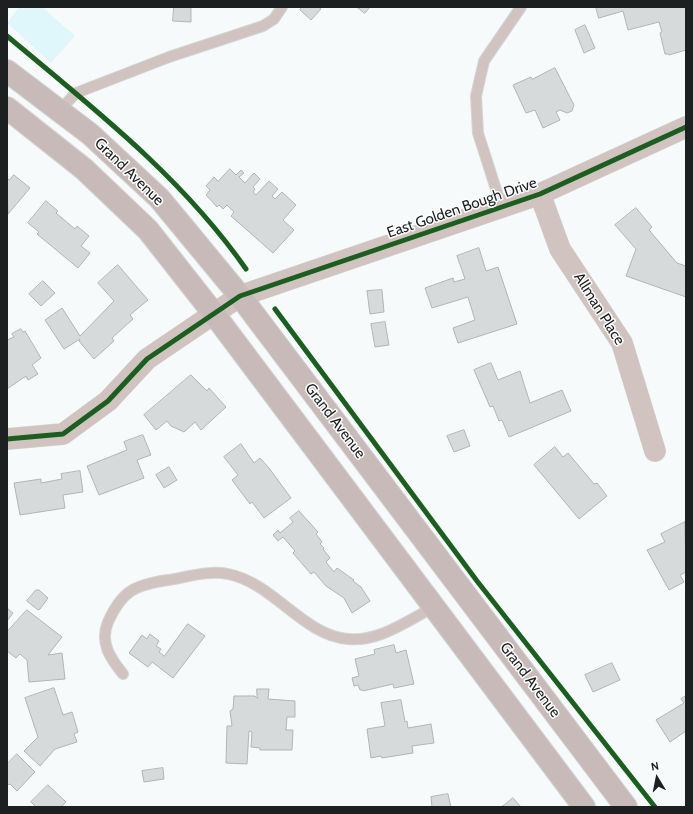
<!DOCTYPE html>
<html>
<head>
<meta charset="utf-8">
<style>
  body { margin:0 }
  #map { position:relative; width:693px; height:814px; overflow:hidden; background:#f6fafa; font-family:Cabin,sans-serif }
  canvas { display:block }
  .frame { position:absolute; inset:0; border:8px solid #1d2020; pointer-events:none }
  .north { position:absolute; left:637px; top:758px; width:40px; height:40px; -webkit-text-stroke:3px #fff; paint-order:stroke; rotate:350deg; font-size:11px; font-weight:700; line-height:16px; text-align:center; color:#1d2020 }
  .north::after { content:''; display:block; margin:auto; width:14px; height:18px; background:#1d2020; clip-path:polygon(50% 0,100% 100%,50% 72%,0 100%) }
</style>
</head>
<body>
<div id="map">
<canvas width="693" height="814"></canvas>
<div class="frame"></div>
<div class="north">N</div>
</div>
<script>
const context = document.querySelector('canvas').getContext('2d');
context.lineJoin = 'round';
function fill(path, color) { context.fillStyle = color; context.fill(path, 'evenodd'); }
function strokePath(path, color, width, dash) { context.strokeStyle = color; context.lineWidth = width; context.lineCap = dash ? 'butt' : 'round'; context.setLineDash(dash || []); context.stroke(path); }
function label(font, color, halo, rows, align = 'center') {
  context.font = font + ' Cabin,sans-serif'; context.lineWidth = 3; context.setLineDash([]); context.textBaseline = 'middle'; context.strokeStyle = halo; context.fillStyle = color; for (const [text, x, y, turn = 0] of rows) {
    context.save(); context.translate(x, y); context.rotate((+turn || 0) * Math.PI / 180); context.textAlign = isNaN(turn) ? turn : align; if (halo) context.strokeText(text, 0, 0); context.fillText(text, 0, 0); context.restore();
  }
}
const green = new Path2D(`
  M19 7H42L75 36 51 63 7 23Z`);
const building = new Path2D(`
  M174 7H191V22L173 21Z
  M302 7H318L321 9 311 20 300 10Z
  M357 7H370L365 13Z
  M596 7H686V50L669 55 668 54H665L660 33 662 32 659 22 628 30 623 11 599 18Z
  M585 25 595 48 584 53 575 30Z
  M555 68 574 105 572 111 567 113 560 110 556 112 560 120 543 128 535 110 526 113 513 85 531 77 532 79Z
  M230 169 236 175 241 170 244 173 239 177 245 183 254 173 260 179 253 187 255 189 253 192 256 195 269 181 278 189 272 196 275 199 282 192 296 205 283 220 294 230 273 253 231 216 234 212 227 205 223 209 219 205 217 207 206 195 210 190 206 186 214 177 218 181Z
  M14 175 30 188 8 214 7 178 9 180Z
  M46 201 58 211 56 213 75 229 77 226 89 236 81 246 90 253 78 268 37 234 39 232 28 223Z
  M636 208 652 227 649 230 677 263 686 266V297L626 276 636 249 615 225Z
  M479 248 486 271 498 267 517 324 458 343 453 328 475 320 468 297 432 308 425 288 453 278 454 282 465 279 457 256Z
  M118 265 148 300 130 315 133 319 112 338 114 341 94 359 79 341 80 339 64 349 45 320 62 308 80 336 114 301 98 283Z
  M43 281 55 293 41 306 29 294Z
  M382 290 384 312 370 314 367 291Z
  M385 322 389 345 375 347 371 324Z
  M21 329 23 332 25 331 41 358 32 365 38 374 28 380 26 376 7 389V340L14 337 12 334Z
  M491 363 498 380 520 371 530 403 562 390 571 411 509 437 502 420 499 421 493 406 490 407 474 370Z
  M191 375 207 391 209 388 226 407 201 430 195 422 184 432 171 426 167 421 156 430 144 415Z
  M464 430 470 446 454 452 447 436Z
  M143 435 151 455 137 460 144 478 99 495 87 466 127 450 124 442Z
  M241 444 254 463 260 458 269 468 291 498 264 518 252 502 250 504 232 480 238 475 224 457Z
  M555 447 563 457 568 453 594 484 597 483 607 496 579 519 534 465Z
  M169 467 177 480 164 488 156 475Z
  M80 471 83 492 63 495 65 508 20 515 14 483 41 479V483L62 479 61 474Z
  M299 511 318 532 316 534 322 542 320 544 324 548 323 549 330 558 326 562 334 572 337 568 354 580 353 581 361 587 370 601 352 613 344 598 326 586 314 572 311 574 293 553 295 551 283 537 278 541 273 535 278 530 280 533 293 522 290 518Z
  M685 522 686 572 680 575 684 582 669 590 647 550 665 542 661 534Z
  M36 590H39L48 598 40 609 38 610 27 601Z
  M7 608 13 613 7 621Z
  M27 610 62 637 48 655 62 653 65 679 29 682 27 660 20 654 16 658 7 651V632Z
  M188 624 205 636 173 678 152 662 148 667 129 653 142 635 147 639 150 634 159 641 156 646 161 649 159 652 164 656Z
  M394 645 396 653 406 650 414 684 394 688 393 684 363 691V690H360L358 685 354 686 352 678 359 676 355 659 375 654 374 650Z
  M612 663 620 680 593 692 585 675Z
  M54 688 63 715 72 712 78 732 74 734 77 742 55 749 40 766 24 751 38 737 25 698Z
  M257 689H269L268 699 295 701V717H287L286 730H293L292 750H260V748L251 747 252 732 249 731 247 764 226 763 227 726H232L230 711 233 709 234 696H255L257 698Z
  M686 696V731L670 742 656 720 684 703 681 699Z
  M401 700 405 722 407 721 408 728 431 724 434 743 412 746 413 753 382 758 381 756 371 758 367 729 385 726 381 703Z
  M17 754 35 772 17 791 10 784 7 785V764Z
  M163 768 164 779 144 782 142 771Z
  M48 785 66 802 61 807H36L31 802Z
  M448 794 451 807H432L431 797Z
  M513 798 521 807H501L504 805Z`);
const service = new Path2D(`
  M59 111 76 93 169 57 263 26 274 19 282 7
  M502 208 478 133 476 96 484 61 521 7
  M123 674C111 659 99 643 108 622 122 591 134 585 168 580 187 577 209 570 228 574 274 583 302 635 348 639 379 642 407 621 434 607`);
const minor = new Path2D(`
  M540 194 560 249 622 343 655 451
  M7 439 63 434 108 401 147 359 240 296 540 194 686 127`);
const primary = new Path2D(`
  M7 71 90 134 159 198 240 296 626 807
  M7 108 84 169 148 230 214 314 584 807`);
const cycleway = new Path2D(`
  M7 36C92 107 182 177 246 269
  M275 309 477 581 655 807
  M7 439 63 434 108 401 147 359 240 296 540 194 686 127`);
const streetNames = [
  ["Grand Avenue",129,172,44],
  ["East Golden Bough Drive",462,208,-19],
  ["Allman Place",599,309,58],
  ["Grand Avenue",335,421,53],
  ["Grand Avenue",530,680,53]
];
fill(green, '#dff6fa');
fill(building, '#d7dada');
strokePath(building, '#b2b5b5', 1);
strokePath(service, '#d4d6d6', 12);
strokePath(minor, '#d4d6d6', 22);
strokePath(primary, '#d4d6d6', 24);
strokePath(service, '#d0c3c0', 10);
strokePath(minor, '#d0c3c0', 21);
strokePath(primary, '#c8bab8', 22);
strokePath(cycleway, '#1b5e20', 5);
label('15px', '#1d2020', '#fff', streetNames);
</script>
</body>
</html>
